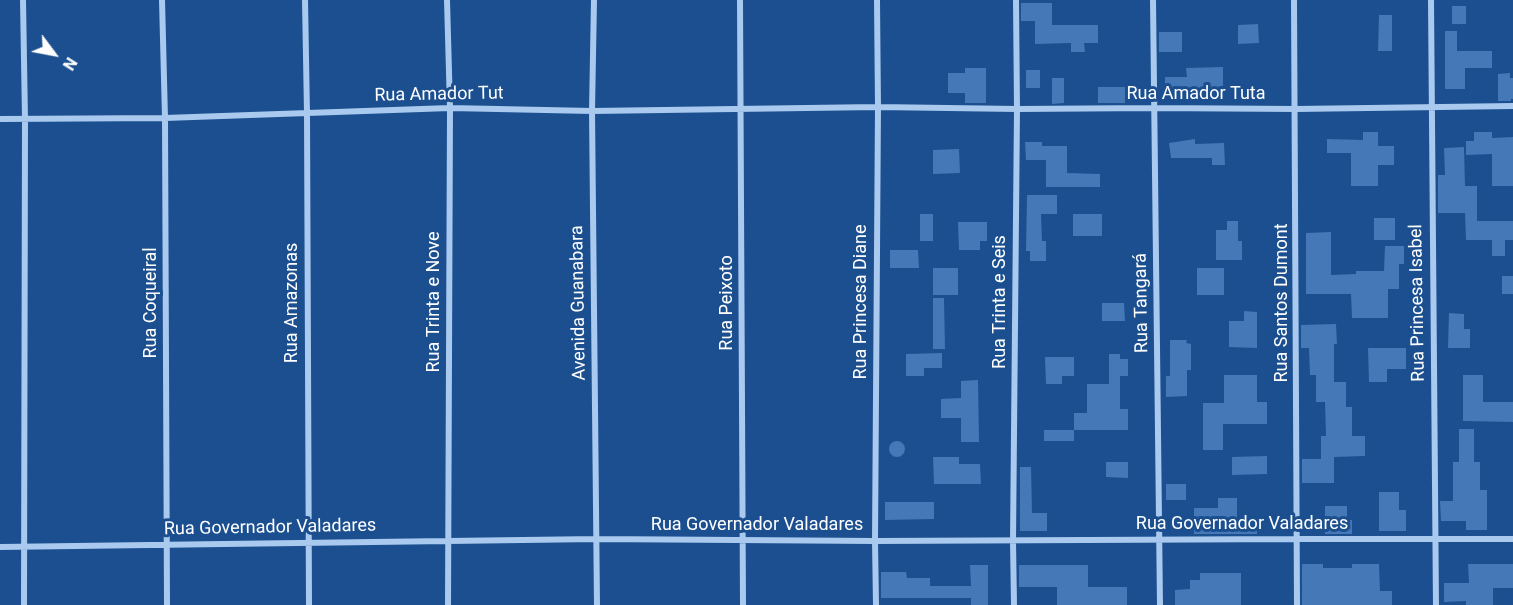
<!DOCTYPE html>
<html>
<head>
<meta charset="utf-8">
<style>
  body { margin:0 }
  #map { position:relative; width:1513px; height:605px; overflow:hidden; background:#1b4f8f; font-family:Roboto,sans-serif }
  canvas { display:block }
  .north { position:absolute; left:24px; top:24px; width:60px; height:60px; -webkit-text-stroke:4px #1b4f8f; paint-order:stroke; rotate:122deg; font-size:16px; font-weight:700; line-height:24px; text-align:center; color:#fff }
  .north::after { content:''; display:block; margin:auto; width:21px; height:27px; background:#fff; clip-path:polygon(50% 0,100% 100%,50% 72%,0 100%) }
</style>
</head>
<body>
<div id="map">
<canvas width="1513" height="605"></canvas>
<div class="north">N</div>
</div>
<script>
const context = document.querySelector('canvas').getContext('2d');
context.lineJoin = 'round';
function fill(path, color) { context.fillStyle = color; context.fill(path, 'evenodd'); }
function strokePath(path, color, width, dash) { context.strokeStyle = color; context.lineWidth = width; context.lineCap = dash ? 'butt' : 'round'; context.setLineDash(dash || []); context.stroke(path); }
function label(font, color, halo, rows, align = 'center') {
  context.font = font + ' Roboto,sans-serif'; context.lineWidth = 6; context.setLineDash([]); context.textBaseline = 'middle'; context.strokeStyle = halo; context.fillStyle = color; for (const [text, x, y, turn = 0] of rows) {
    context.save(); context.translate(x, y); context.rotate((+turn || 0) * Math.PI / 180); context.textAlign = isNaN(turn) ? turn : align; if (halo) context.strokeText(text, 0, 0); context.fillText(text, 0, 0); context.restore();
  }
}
const building = new Path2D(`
  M1021 3H1052V25H1098V43H1084L1085 52H1071V43L1035 44V21H1021Z
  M1452 6H1466V24H1452Z
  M1379 15H1392V51H1378Z
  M1258 24 1259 43 1238 44V25Z
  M1445 31H1457V51H1492V68H1465V89H1445Z
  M1159 32H1182V52H1159Z
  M1223 67V88H1207V92L1189 93 1188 92H1165V77H1187L1186 68Z
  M965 68H986V103H965V93H948V73H965Z
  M1026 70H1040V88H1026Z
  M1510 73V78H1513V99H1511V101H1498V74Z
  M1052 78H1064V103L1052 104Z
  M1098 87H1125V103H1098Z
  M1363 132H1378V146H1394V165H1378V186H1351V153H1327V139L1363 140Z
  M1474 132H1492V138L1513 137V186H1492V154L1466 155V141H1474Z
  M1195 139V144L1224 143 1225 165H1212V158H1171L1169 143Z
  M1025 142H1042V146H1067V173L1100 174V187H1046V160H1026Z
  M1464 147 1465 186H1477V221H1513V240H1505V256H1492V240H1466L1465 213H1438V175H1445L1444 148Z
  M959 149 960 173 933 174V150Z
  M1027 195H1057V214H1041L1042 241H1046V261H1030V251H1026Z
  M920 214H933V241H920Z
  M1073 214H1102V236H1073Z
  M1374 218H1395V240H1374Z
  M1227 221H1238V241H1242V260H1216V230H1227Z
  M958 222H987V241H980V250H959Z
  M1331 232V275L1356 274V271H1384L1385 246H1404V264H1399V289H1388V318H1352L1351 294H1306V233Z
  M890 250H918L919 268H890Z
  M933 268H958V295H933Z
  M1197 268H1224V295H1197Z
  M1502 276H1513V294H1502Z
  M933 298H944L945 349H933Z
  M1102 303H1124L1125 321H1102Z
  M1244 311 1257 312V348L1229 347V321H1244Z
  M1449 313 1464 314V329H1470V348H1448Z
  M1336 324 1337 344H1334V382H1346V407H1352V436H1365V456L1334 457V483H1302V459H1321V436H1326L1325 402H1316V375H1310L1309 348H1301V325Z
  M1170 340H1187L1186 343 1191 344V370H1187V396L1166 397V376H1170Z
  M1368 348H1406V369H1387V382H1369Z
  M942 353V368H924V376H906V354Z
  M1109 354H1120V359H1128V376H1120V409H1128V430H1074V413H1087V384H1109Z
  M1045 357H1074V376H1062V384H1046Z
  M1224 375H1257V402H1267V424H1223V450H1203V403H1224Z
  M1463 375H1483V402H1513V422L1463 421Z
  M978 380 979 442H961V418H941V399L961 398V381Z
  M1459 429H1474V462H1480V490H1487V530H1466V521H1441L1440 501H1453V462H1459Z
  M1044 430H1074V441H1044Z
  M889 449a8 8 0 1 1 16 0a8 8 0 1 1-16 0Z
  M1267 456V474L1232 475V457Z
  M933 457H959V464H980L981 484H934Z
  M1106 462H1128V478L1106 477Z
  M1020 467H1031L1032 513H1047V531H1020Z
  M1166 484H1186V500H1166Z
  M1379 492H1399V510H1406V531H1379Z
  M1218 498H1237V520L1257 519V534H1194V508H1218Z
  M885 502H934V519L885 520Z
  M1325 506H1347V520H1352V534H1325Z
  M1302 564H1323V568H1352V564H1379L1380 591H1392V605H1302Z
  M1468 564H1513V588H1493V605H1466V601L1444 602V583H1469Z
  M970 565H988V605H971V598H881V572H906L907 578H930V586H971Z
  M1019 565H1088V587H1127V605H1057V587H1019Z
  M1200 573H1241V605H1175V590L1190 589V580H1200Z`);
const minor = new Path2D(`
  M23 0 25 119 24 605
  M162 0 165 118 167 605
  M305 0 307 113 309 605
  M447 0 450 108 448 605
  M594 0 592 111 597 605
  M740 0 743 605
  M1153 0 1160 605
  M1294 0 1297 605
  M1431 0 1436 605
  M0 119 165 118 450 108 592 111 878 107 1017 109 1154 108 1296 109 1513 106
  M0 547 597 539 875 541 1297 539H1513
  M876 605 875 541 878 107 877 0
  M1014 605 1013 541 1017 109 1016 0`);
const streetNames = [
  ["Rua Amador Tuta",1196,94],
  ["Rua Amador Tut",439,95,-1],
  ["Rua Trinta e Nove",434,302,-90],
  ["Rua Princesa Diane",861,302,-90],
  ["Rua Trinta e Seis",1000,302,-90],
  ["Rua Coqueiral",151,303,-90],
  ["Rua Amazonas",292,303,-90],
  ["Avenida Guanabara",579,303,-91],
  ["Rua Peixoto",727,303,-90],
  ["Rua Tangará",1142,303,-91],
  ["Rua Santos Dumont",1282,303,-90],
  ["Rua Princesa Isabel",1418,303,-91],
  ["Rua Governador Valadares",1242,524],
  ["Rua Governador Valadares",757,525],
  ["Rua Governador Valadares",270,528,-1]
];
fill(building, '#4478b7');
strokePath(minor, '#a9c9ee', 6);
label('18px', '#fff', '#1b4f8f', streetNames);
</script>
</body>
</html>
